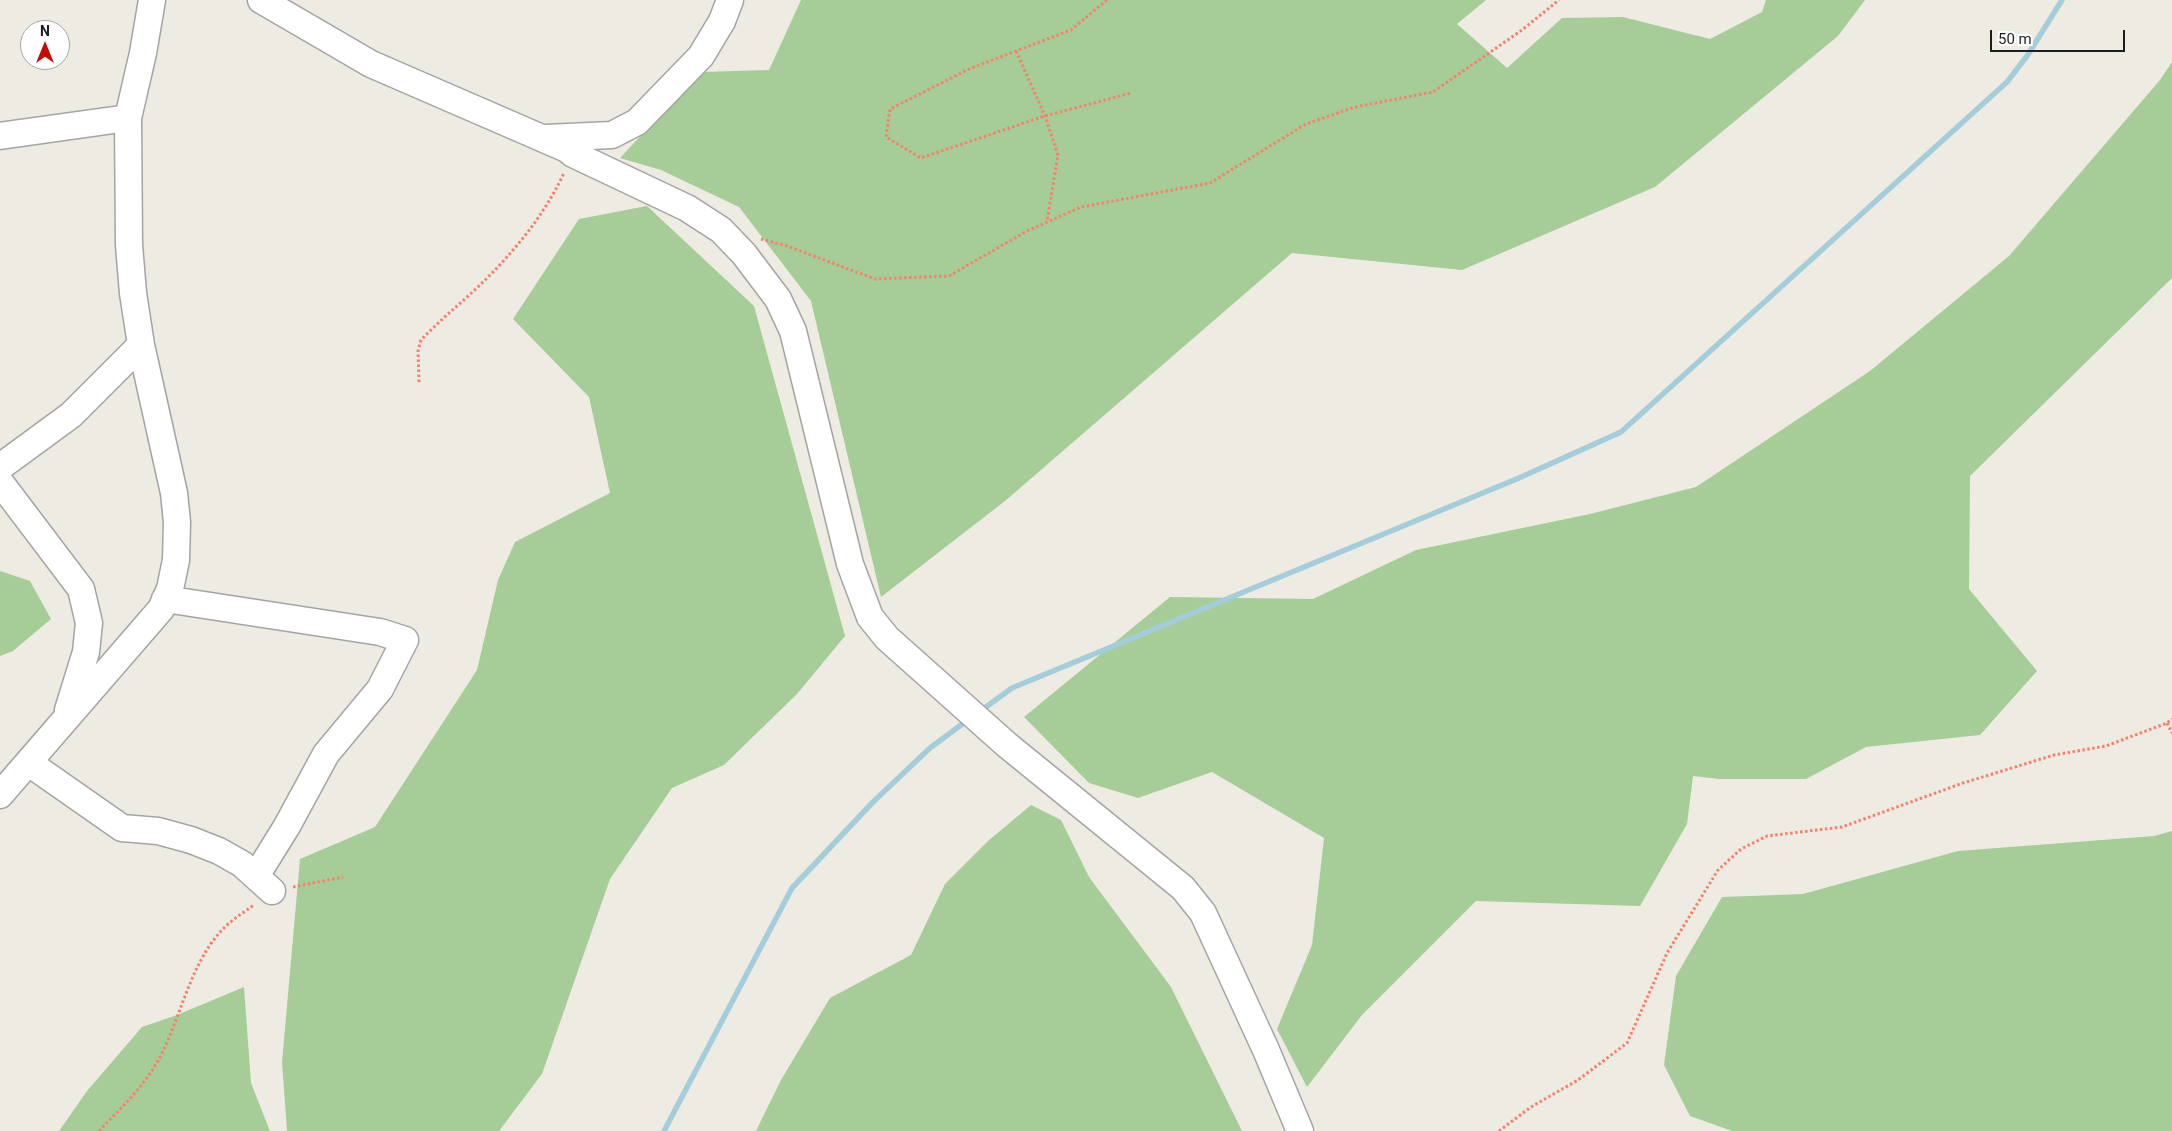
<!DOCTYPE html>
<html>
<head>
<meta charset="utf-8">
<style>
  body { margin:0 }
  #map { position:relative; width:2172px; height:1131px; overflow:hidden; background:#eeebe3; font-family:Roboto,sans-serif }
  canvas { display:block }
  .north { position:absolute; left:20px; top:20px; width:50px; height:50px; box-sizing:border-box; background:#fff; border:1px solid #a5a5a5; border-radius:50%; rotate:0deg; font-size:14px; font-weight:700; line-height:20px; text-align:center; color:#1d1d1d }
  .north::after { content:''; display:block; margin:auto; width:18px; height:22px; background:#c70a03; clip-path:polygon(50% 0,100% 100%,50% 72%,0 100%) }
  .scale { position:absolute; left:1990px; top:30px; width:135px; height:22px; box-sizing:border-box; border:2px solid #1d1d1d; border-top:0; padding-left:6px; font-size:15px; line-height:18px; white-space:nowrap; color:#1d1d1d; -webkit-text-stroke:4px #fff; paint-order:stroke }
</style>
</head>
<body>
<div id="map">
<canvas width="2172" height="1131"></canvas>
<div class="north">N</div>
<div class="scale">50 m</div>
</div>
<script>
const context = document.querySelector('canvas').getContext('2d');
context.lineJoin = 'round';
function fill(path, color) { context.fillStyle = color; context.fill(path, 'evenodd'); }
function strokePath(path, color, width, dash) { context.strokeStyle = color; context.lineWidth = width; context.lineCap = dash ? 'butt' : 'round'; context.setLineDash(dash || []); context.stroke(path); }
const forest = new Path2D(`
  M801 0H1486L1457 24 1507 68 1562 18 1623 17 1710 39 1762 12 1766 0H1865L1838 36 1655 187 1462 270 1292 253 1005 501 881 597 811 301 739 207 661 170 620 158 700 72 769 70Z
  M2172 62V278L1970 476 1969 589 2037 671 1980 735 1866 747 1806 779H1719L1693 776 1687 824 1640 906 1476 901 1362 1015 1307 1087 1277 1029 1312 945 1324 838 1212 772 1138 798 1089 783 1024 717 1170 597 1313 599 1416 550 1590 514 1696 487 1870 371 2009 256 2160 80Z
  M647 206 754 306 845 636 797 694 724 765 672 788 610 879 542 1074 499 1131H287L282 1062 300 859 375 827 477 670 498 580 515 542 610 493 589 397 513 319 579 219Z
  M0 571 30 581 51 619 13 651 0 656Z
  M1031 805 1061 820 1089 877 1171 987 1242 1131H756L781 1080 830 998 911 955 945 884 988 841Z
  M2172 831V1131H1732L1690 1116 1664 1065 1676 976 1722 897 1803 894 1958 851 2154 836Z
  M244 987 251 1083 270 1131H59L87 1091 142 1027 177 1015Z`);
const stream = new Path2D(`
  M979 712 1012 688 1519 478 1621 432 2007 82 2027 56 2062 0
  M664 1131 792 888 873 802 930 748 969 719`);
const path = new Path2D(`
  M1107 0 1071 30 969 69 890 109 886 137 921 158 1045 116 1131 93
  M1016 51 1045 116 1058 155 1047 221
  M761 239 787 246 875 279 949 276 1027 231 1081 207 1210 183 1306 124 1355 107 1433 92 1522 30 1559 0
  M419 382 418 351 421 340C439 321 460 304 480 285 513 253 544 216 564 173
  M2167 723 2172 733
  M293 887 343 877
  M99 1131C123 1106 148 1083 163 1051 182 1012 192 960 224 928 233 919 244 912 254 905
  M1499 1131 1531 1107 1578 1080 1627 1043 1667 953 1718 870 1741 849 1767 836 1842 827 1963 783 2054 755 2106 746 2167 723 2172 719`);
const minor = new Path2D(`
  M261 0 371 64 567 149 573 154 687 208 721 230 744 254 778 299 793 331 850 564 870 617 887 638 1007 745 1183 888 1203 913 1266 1050 1300 1131
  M0 136 128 118
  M546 138 612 135 637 122 701 56 722 21 730 0
  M0 467 71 415 141 345
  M0 482 81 589 89 623 86 652 68 710
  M165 599 380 632 405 640 380 689 326 754 287 826 256 876
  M29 763 122 828 158 831 191 840 219 851 242 864 272 891
  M0 795 161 609 170 589 176 560 177 522 174 493 141 345 133 293 129 245 128 118 143 53 152 0`);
fill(forest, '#a6cd98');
strokePath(stream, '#a4cddb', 5.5);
strokePath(minor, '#a4a4a4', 29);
strokePath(path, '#f77f6b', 3, [2.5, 2.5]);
strokePath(minor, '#fff', 26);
</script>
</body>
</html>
